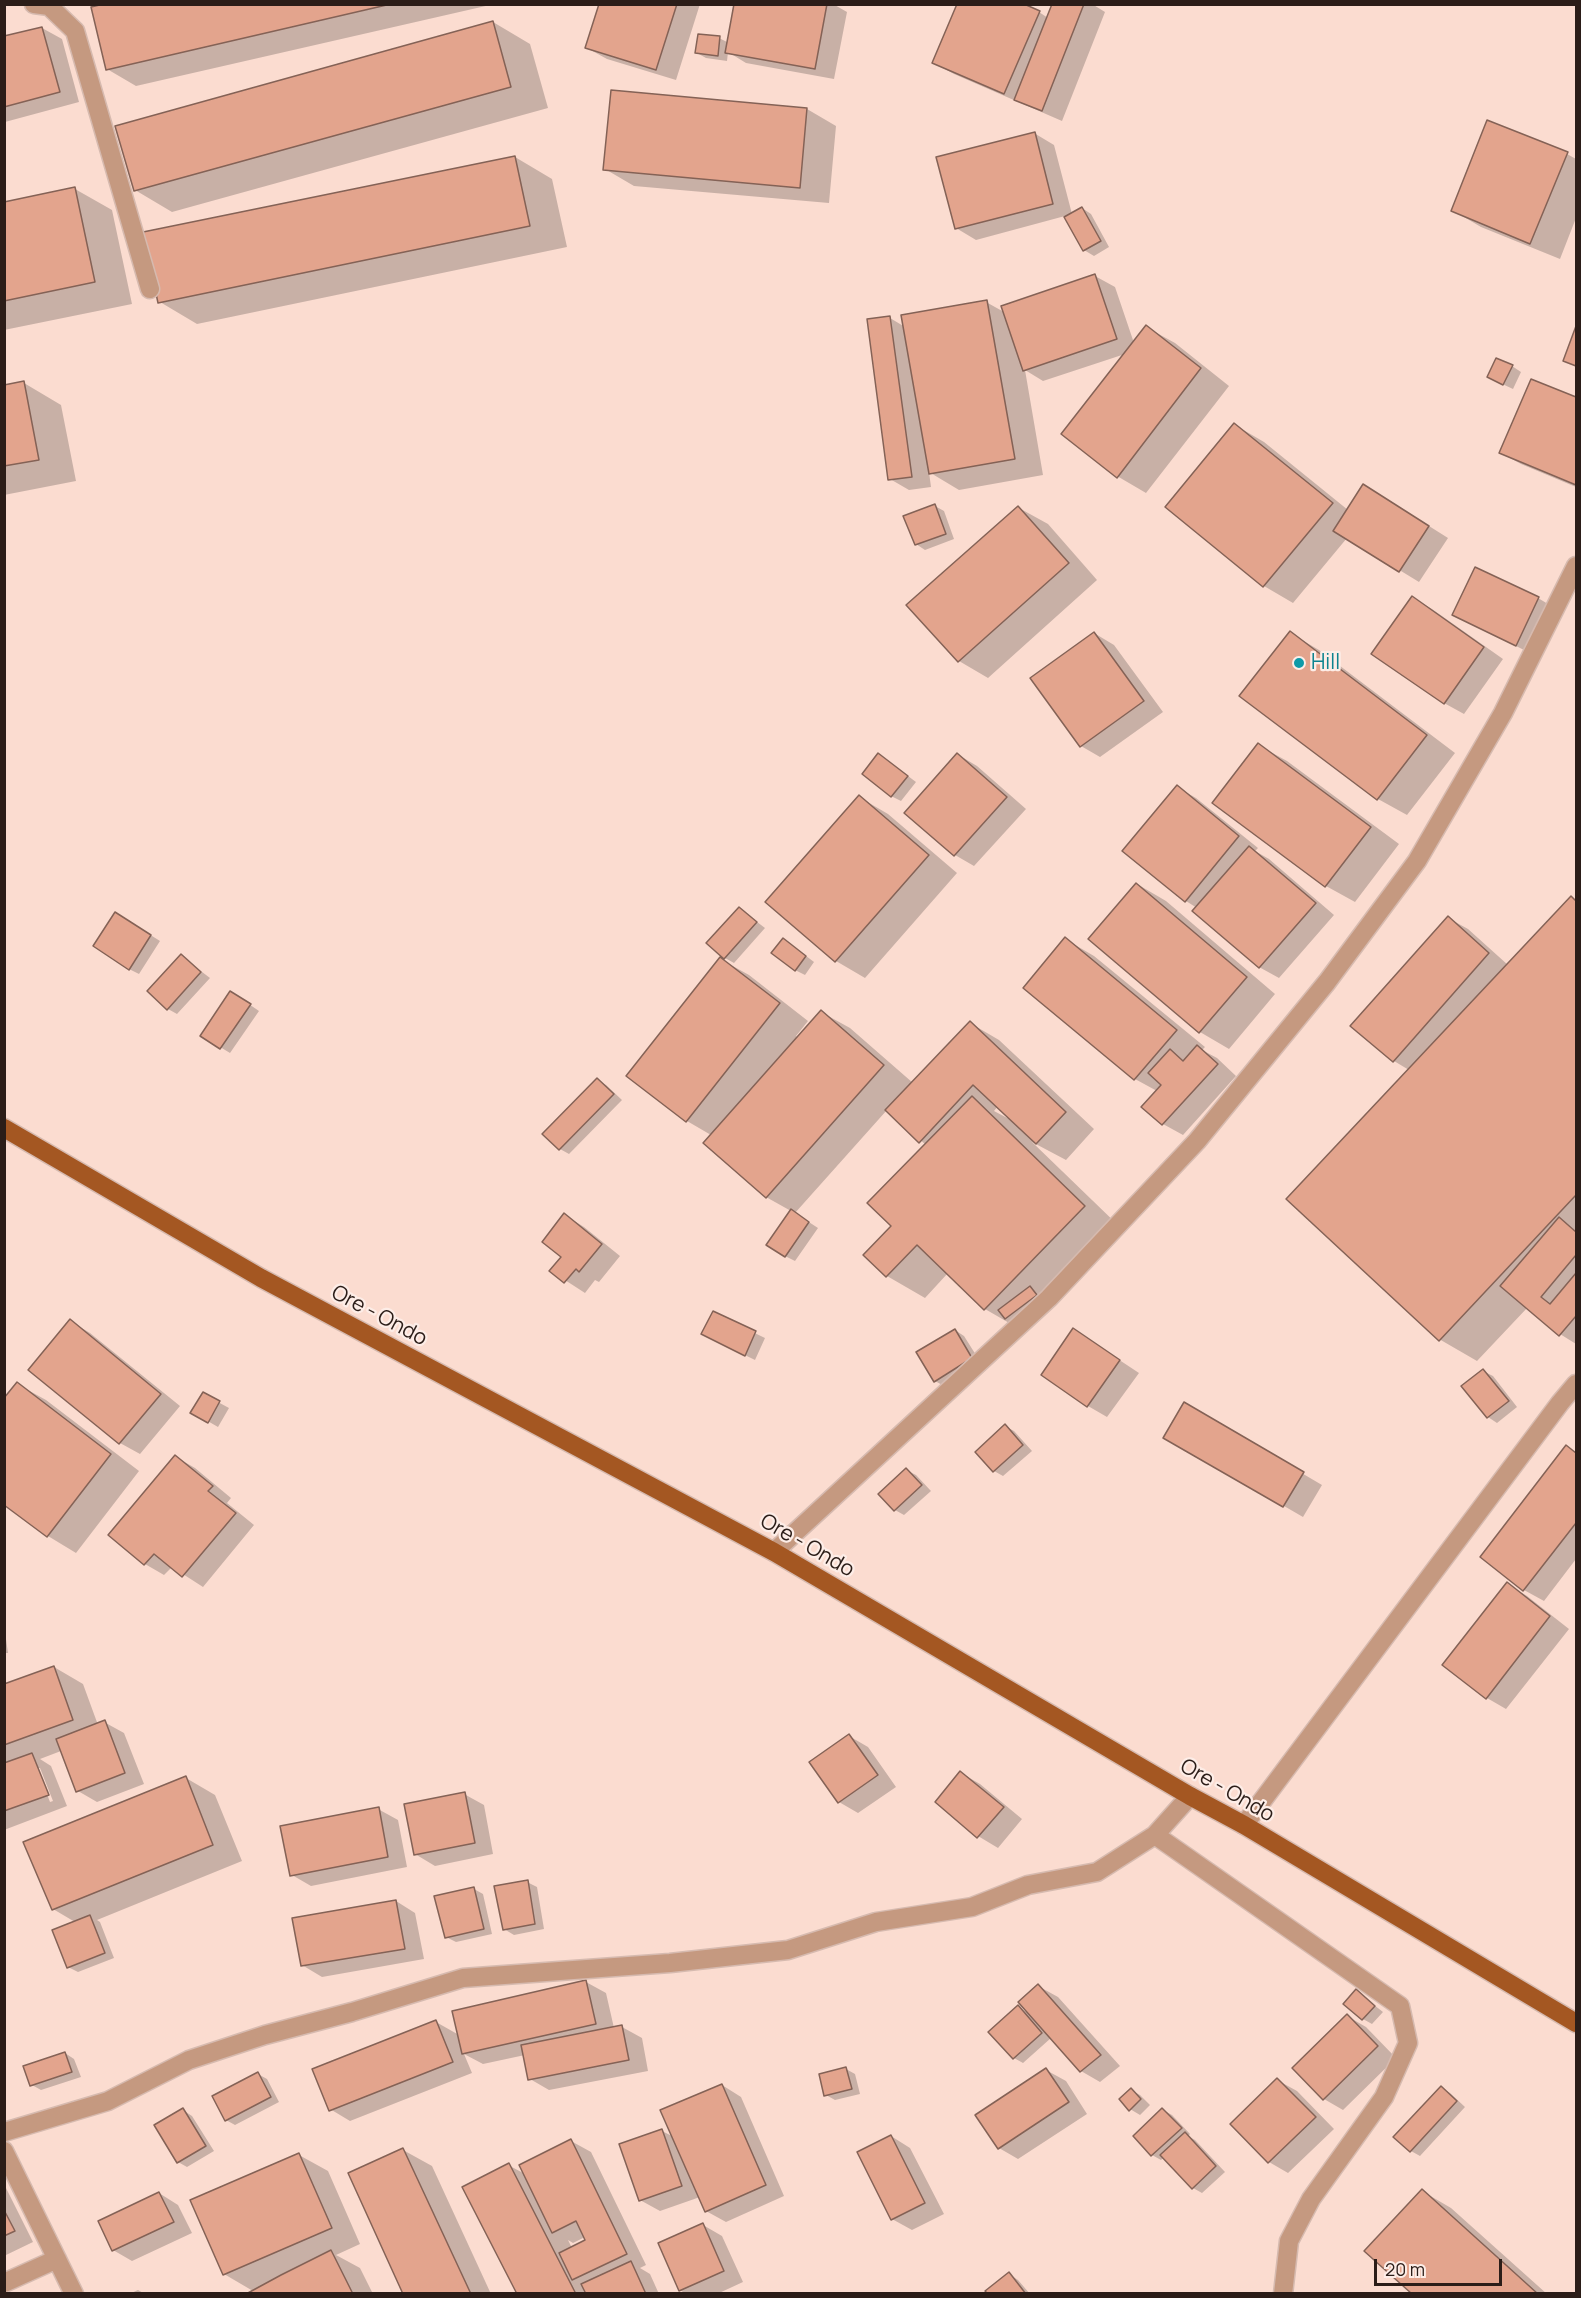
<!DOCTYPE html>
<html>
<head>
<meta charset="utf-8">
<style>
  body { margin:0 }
  #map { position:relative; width:1581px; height:2298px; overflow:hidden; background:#fbdcd0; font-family:Manrope,sans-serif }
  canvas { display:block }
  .frame { position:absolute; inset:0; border:6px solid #2b1d18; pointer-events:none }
  .scale { position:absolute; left:1374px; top:2259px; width:128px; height:27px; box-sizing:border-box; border:3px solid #2b1d18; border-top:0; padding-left:8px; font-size:18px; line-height:21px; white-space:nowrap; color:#2b1d18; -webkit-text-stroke:4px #fdede7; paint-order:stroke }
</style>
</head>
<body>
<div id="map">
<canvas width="1581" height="2298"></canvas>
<div class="frame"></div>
<div class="scale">20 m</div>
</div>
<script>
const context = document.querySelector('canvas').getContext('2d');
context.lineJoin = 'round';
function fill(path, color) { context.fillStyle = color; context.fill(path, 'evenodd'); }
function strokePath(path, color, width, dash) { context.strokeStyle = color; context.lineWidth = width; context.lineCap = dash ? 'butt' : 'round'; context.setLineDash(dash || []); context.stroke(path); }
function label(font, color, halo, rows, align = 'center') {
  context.font = font + ' Manrope,sans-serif'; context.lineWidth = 4.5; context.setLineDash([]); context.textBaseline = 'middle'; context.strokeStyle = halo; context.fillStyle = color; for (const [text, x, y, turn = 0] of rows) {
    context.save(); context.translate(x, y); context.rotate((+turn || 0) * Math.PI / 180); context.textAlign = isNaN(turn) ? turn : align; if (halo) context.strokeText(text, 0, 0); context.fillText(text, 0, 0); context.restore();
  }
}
const shadow = new Path2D(`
  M110 4 490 5 136 86 107 69Z
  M601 4H700L676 80 607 59 587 48Z
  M736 4H833L847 12 834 79 746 63 728 52 727 61 706 58 697 53 719 38 729 43Z
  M1053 4H1092L1105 12 1062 121 954 74 934 63 1039 12 1048 18Z
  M493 22 530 44 548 108 172 212 135 190Z
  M42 28 62 39 79 102 5 122 4 38Z
  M807 109 836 126 829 203 634 186 605 169Z
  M1034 133 1054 145 1072 214 1082 208 1091 214 1109 247 1094 256 1084 250 1065 216 976 240 956 228Z
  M1567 154 1576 159V218L1560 259 1481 227 1452 210Z
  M515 157 552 179 567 247 197 324 160 302Z
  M75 189 112 210 132 304 4 330V203Z
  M1095 276 1115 287 1134 343 1146 327 1175 343 1229 386 1146 493 1117 476 1125 354 1043 381 1025 370 1043 475 959 490 929 472 931 487 909 490 890 479V318L905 327 986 302 1004 312Z
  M1576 330V367L1565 360Z
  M1512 366 1521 372 1513 389 1498 382Z
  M1532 381 1576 399V487L1521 464 1501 453Z
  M24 383 61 405 76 481 4 495V387Z
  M1235 425 1264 442 1348 510 1383 497 1448 538 1419 582 1347 538 1293 603 1264 586 1167 507Z
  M935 506 944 511 954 539 925 550 916 544Z
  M1019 508 1048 524 1097 580 988 678 959 661Z
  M1413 598 1432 609 1503 659 1464 714 1444 703Z
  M1538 598 1558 610 1536 656 1454 615Z
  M1094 633 1114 645 1163 712 1100 757 1081 746Z
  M1290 633 1319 650 1455 753 1407 815 1378 799Z
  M1258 745 1287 761 1399 844 1355 902 1326 886Z
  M957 754 977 766 1026 809 974 866 955 855 906 812Z
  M888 761 916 782 901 801 891 796Z
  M1177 787 1196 798 1258 848 1255 851 1269 859 1334 915 1279 978 1259 967 1197 908 1186 901 1124 851Z
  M859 797 888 814 957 873 865 978 836 961Z
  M1137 884 1166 901 1275 994 1229 1049 1200 1032 1090 939Z
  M1572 898 1576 901V1344L1560 1334 1528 1307 1477 1361 1439 1339 1409 1070 1394 1061 1448 918 1468 929 1508 965Z
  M740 909 765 928 734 963 725 958Z
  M125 919 160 941 139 974 129 969Z
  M1065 939 1094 956 1205 1047 1202 1050 1217 1058 1236 1076 1183 1135 1163 1124 1143 1107 1157 1091 1135 1079Z
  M793 946 814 962 805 975 795 970Z
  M181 956 210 978 177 1014 168 1009Z
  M720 959 749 975 808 1021 796 1036 798 1038 821 1012 850 1028 913 1083 970 1023 999 1040 1094 1129 1066 1160 1032 1142 1122 1229 1023 1331 985 1309 948 1273 925 1298 887 1276 865 1255 893 1226 926 1145 887 1110 795 1213 818 1228 795 1261 785 1256 791 1211 766 1197 711 1135 687 1121ZM998 1106 1011 1120 994 1111Z
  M240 998 259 1011 230 1053 202 1036Z
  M597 1080 606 1085 622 1100 569 1154 560 1149Z
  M565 1215 584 1227 620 1256 599 1282 595 1280 585 1293 551 1271 563 1256Z
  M713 1313 765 1338 755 1360 712 1339Z
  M70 1321 90 1333 180 1406 140 1454 120 1443 30 1369Z
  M955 1330 964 1336 981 1363 944 1386 935 1381Z
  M1074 1330 1139 1373 1107 1417 1088 1406Z
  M1483 1371 1493 1376 1517 1407 1497 1423 1488 1417Z
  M17 1384 46 1400 139 1471 76 1553 48 1536Z
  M203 1394 229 1408 218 1427 192 1412Z
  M1184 1404 1322 1485 1303 1517 1165 1437Z
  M1005 1426 1014 1431 1032 1451 1003 1476 994 1471Z
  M1567 1447 1576 1453V1559L1544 1601 1524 1590 1482 1557Z
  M176 1457 195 1468 231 1498 227 1503 254 1525 203 1587 172 1567 164 1575 145 1564 110 1535Z
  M906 1470 916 1475 931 1491 904 1515 895 1510Z
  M1507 1584 1527 1596 1569 1629 1506 1709 1487 1698Z
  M4 1625 8 1653H4Z
  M54 1667 83 1684 98 1725 104 1722 124 1733 144 1784 97 1802 78 1791 61 1751 40 1759 51 1766 67 1806 4 1830V1686ZM37 1768H40L53 1801 50 1802Z
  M849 1736 868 1747 896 1787 858 1813 839 1802Z
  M961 1773 980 1784 1022 1819 998 1848 978 1836Z
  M186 1778 215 1795 242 1861 97 1920 100 1922 114 1958 78 1972 68 1967 75 1922 53 1909Z
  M464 1794 484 1805 493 1854 435 1866 415 1854Z
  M378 1809 398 1820 407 1867 311 1886 292 1875Z
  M527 1882 537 1887 544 1929 514 1935 504 1929Z
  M474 1889 483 1894 492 1934 456 1942 446 1937Z
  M396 1901 415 1913 424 1959 322 1977 302 1965Z
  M586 1982 606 1993 614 2028 622 2027 642 2038 648 2071 549 2090 530 2079 525 2055 483 2064 464 2054 472 2073 350 2121 330 2109 436 2022 459 2035Z
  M1038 1986 1058 1997 1120 2066 1100 2082 1081 2071 1051 2038 1023 2063 1014 2058 1018 2007 1028 2013Z
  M1356 1991 1383 2012 1372 2024 1363 2019Z
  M1347 2016 1366 2027 1396 2058 1343 2110 1324 2099Z
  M65 2053 74 2059 81 2077 41 2090 32 2085Z
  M846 2069 855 2074 860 2094 835 2100 826 2095Z
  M1046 2070 1066 2081 1087 2114 1018 2159 999 2148Z
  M258 2074 267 2079 279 2102 235 2125 226 2120Z
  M1277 2080 1297 2091 1334 2129 1288 2173 1269 2162Z
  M722 2085 741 2097 784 2196 726 2222 706 2211 700 2197 660 2211 640 2200 662 2131 674 2137Z
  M1441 2088 1450 2093 1465 2107 1420 2156 1411 2151Z
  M1131 2090 1140 2095 1150 2105 1140 2115 1130 2109Z
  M183 2110 192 2116 214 2151 187 2167 178 2162Z
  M1163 2110 1172 2115 1190 2134 1188 2136 1195 2140 1225 2172 1202 2193 1193 2188 1164 2157 1161 2160 1152 2155Z
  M891 2136 910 2148 944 2214 912 2230 892 2219Z
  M571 2141 591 2152 646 2265 640 2268 650 2274 659 2294H519L508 2165 525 2174ZM585 2237 587 2241 572 2248 568 2240 573 2243Z
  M403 2150 432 2166 491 2294H405Z
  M299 2155 328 2171 360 2244 336 2255 360 2268 373 2294H249L253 2291 224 2274Z
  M4 2184 33 2242 4 2256Z
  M1422 2191 1451 2208 1547 2294H1414Z
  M159 2193 178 2205 192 2233 132 2261 113 2250Z
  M703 2225 722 2236 743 2282 717 2294H686L680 2290Z
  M1009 2274 1018 2280 1030 2294H989Z
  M138 2290 145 2294H129Z`);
const building = new Path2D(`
  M104 4H391L106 70 91 7Z
  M599 4H677L656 70 585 48Z
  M734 4H827L815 69 725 53Z
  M957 4H1024L1040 11 1004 94 932 63Z
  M1052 4H1084L1042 111 1014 100Z
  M493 21 511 87 134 191 115 126Z
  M42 27 60 92 4 107V36Z
  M698 34 720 36 718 56 695 53Z
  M611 90 807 108 800 188 603 170Z
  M1487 120 1568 152 1530 244 1451 211Z
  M1035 132 1053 204 955 229 936 157Z
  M515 156 530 226 158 303 143 232Z
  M75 187 95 282 4 301V202Z
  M1082 207 1101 241 1083 251 1064 217Z
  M1095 274 1117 339 1023 371 1001 306Z
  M987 300 1015 459 929 474 901 315Z
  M890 316 912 477 888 480 867 319Z
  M1146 325 1201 368 1117 478 1061 434Z
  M1576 326V366L1563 361Z
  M1496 358 1513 365 1503 385 1487 377Z
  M1531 379 1576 397V485L1499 453Z
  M24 381 39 460 4 466V385Z
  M1234 423 1333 503 1263 587 1165 507Z
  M1363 484 1429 526 1399 572 1333 531Z
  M935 504 946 534 915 545 903 516Z
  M1018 506 1069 563 958 662 906 605Z
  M1475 567 1539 597 1516 646 1452 615Z
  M1412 596 1484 647 1444 704 1371 654Z
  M1290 631 1427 735 1377 800 1239 696Z
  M1094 632 1144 701 1080 747 1030 678Z
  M1258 743 1371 827 1325 887 1212 803Z
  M878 753 908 776 891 797 862 774Z
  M957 753 1007 797 954 856 904 813Z
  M1177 785 1239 836 1185 902 1122 851Z
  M859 795 929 855 835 962 765 902Z
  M1249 846 1316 903 1259 968 1192 911Z
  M1136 883 1247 977 1199 1033 1088 939Z
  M1571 896 1576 901V1195L1439 1341 1286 1199Z
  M739 907 757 922 724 959 706 943Z
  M115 912 151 935 129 970 93 946Z
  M1448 916 1489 953 1393 1062 1350 1026Z
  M1065 937 1177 1030 1134 1080 1023 988Z
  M783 938 806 956 795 971 771 953Z
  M181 954 201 972 167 1010 147 991Z
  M720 957 780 1003 686 1122 626 1076Z
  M230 991 251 1004 220 1049 200 1036Z
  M821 1010 884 1065 766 1198 703 1143Z
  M970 1021 1066 1112 1036 1144 973 1085 919 1143 885 1110Z
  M1197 1045 1218 1064 1162 1125 1141 1107 1161 1085 1148 1073 1170 1049 1183 1061Z
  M597 1078 614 1094 559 1150 542 1134Z
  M972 1096 1085 1206 984 1310 917 1245 886 1277 863 1255 891 1226 867 1203Z
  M791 1209 809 1222 785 1257 766 1245Z
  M564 1213 602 1244 579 1272 576 1269 564 1283 549 1271 561 1257 542 1242Z
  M1559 1217 1576 1232V1255L1541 1297 1550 1304 1576 1273V1316L1559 1336 1500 1286Z
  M1030 1286 1037 1295 1005 1319 998 1310Z
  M713 1311 756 1331 745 1356 701 1334Z
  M70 1319 161 1394 119 1444 28 1370Z
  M1073 1328 1120 1360 1087 1407 1041 1375Z
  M955 1329 972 1358 934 1382 916 1352Z
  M1483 1369 1509 1401 1487 1418 1461 1386Z
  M17 1382 111 1454 47 1537 4 1505V1398Z
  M203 1392 220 1401 208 1423 190 1413Z
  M1184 1402 1304 1472 1283 1507 1163 1438Z
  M1005 1424 1023 1445 993 1472 975 1452Z
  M1566 1445 1576 1453V1523L1523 1591 1480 1557Z
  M175 1455 213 1486 208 1491 236 1513 182 1577 154 1554 144 1565 108 1535Z
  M906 1468 922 1485 894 1511 878 1494Z
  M1507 1582 1550 1616 1486 1699 1442 1665Z
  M54 1666 73 1720 4 1745V1684Z
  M105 1720 125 1773 76 1792 56 1739Z
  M849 1734 878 1775 838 1803 809 1762Z
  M32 1753 49 1795 4 1811V1763Z
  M960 1771 1004 1807 977 1838 935 1802Z
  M186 1776 213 1845 52 1910 23 1842Z
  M465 1792 475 1843 414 1855 404 1804Z
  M379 1807 388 1857 290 1876 280 1826Z
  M528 1880 535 1924 503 1930 494 1886Z
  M474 1887 484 1929 445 1938 434 1896Z
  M396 1900 405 1949 301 1966 292 1918Z
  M90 1915 105 1953 67 1968 52 1930Z
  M586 1980 596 2024 462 2054 452 2011Z
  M1038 1984 1101 2055 1080 2072 1018 2002Z
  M1356 1989 1375 2006 1362 2020 1343 2004Z
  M1018 2005 1042 2033 1013 2059 988 2032Z
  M1347 2014 1378 2046 1323 2100 1292 2068Z
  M436 2020 453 2062 329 2111 312 2069Z
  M622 2025 629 2060 528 2080 521 2045Z
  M65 2052 72 2072 30 2086 23 2066Z
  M846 2067 852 2089 824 2096 819 2074Z
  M1046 2068 1069 2102 998 2149 975 2115Z
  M258 2072 271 2097 225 2121 212 2096Z
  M1277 2078 1316 2117 1268 2163 1230 2124Z
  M722 2084 766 2185 705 2212 660 2110Z
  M1441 2086 1457 2101 1410 2152 1393 2137Z
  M1131 2088 1141 2099 1129 2111 1119 2099Z
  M183 2108 206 2146 177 2163 154 2125Z
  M1162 2108 1182 2128 1151 2156 1133 2136Z
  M662 2129 682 2186 639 2201 619 2144Z
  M1185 2132 1216 2166 1192 2189 1160 2155Z
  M891 2135 925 2203 891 2220 857 2152Z
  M571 2139 627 2254 572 2280 559 2253 585 2240 576 2221 552 2233 519 2165Z
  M403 2148 471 2294H403L348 2173Z
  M299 2153 332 2228 223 2275 190 2200Z
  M509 2163 576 2294H517L462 2187Z
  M1422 2189 1538 2294H1412L1364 2251Z
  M159 2192 174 2222 112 2251 98 2221Z
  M4 2210 15 2231 4 2236Z
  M703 2223 724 2271 679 2291 658 2243Z
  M331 2250 353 2294H246L281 2275Z
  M631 2261 646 2294H586L581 2284Z
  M1009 2272 1026 2294H988L985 2291Z`);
const street = new Path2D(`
  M34 4 49 6 75 31 150 289
  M774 1552 1049 1298 1197 1141 1327 982 1417 861 1503 713 1576 566
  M1244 1825 1560 1403 1576 1384
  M1155 1835 1400 2006 1408 2043 1384 2097 1311 2199 1289 2241 1283 2294
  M4 2132 108 2101 189 2060 265 2035 352 2012 463 1978 670 1963 788 1950 876 1922 972 1907 1028 1885 1097 1872 1155 1835 1190 1796
  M4 2151 74 2294
  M4 2283 57 2259`);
const primary = new Path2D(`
  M4 1128 261 1278 774 1552 1190 1796 1244 1825 1576 2023`);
const markers = [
  [1299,663,6,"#0f9aa8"]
];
const cultureNames = [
  ["Hill",1311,663]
];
const streetNames = [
  ["Ore - Ondo",379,1316,28],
  ["Ore - Ondo",807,1546,30],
  ["Ore - Ondo",1227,1791,30]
];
fill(shadow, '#0003');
fill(building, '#e3a48d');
strokePath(building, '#846256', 1.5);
strokePath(street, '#d6baaf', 21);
strokePath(primary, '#d6baaf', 21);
strokePath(street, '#c59980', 18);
strokePath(primary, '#a45722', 18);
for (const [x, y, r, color] of markers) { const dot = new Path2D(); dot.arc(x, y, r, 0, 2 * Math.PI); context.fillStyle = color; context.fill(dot); strokePath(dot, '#fdede7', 2); }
label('21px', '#0d838f', '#fdede7', cultureNames, 'left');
label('21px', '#2b1d18', '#fdede7', streetNames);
</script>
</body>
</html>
